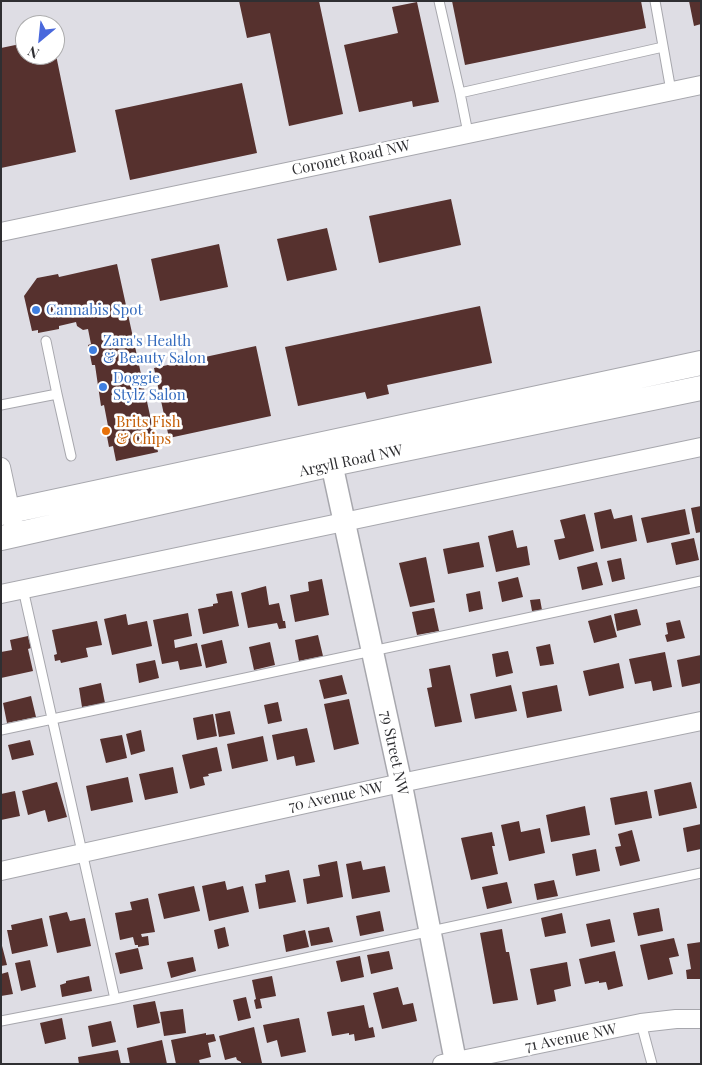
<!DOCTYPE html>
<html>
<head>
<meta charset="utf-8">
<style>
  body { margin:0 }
  #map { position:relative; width:702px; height:1065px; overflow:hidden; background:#dedde4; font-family:"Playfair Display",serif }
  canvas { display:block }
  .frame { position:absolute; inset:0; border:2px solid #2f2f32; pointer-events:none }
  .north { position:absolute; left:15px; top:15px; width:50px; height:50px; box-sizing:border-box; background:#fff; border:1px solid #acacad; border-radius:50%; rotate:208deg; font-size:14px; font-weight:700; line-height:20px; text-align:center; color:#2f2f32 }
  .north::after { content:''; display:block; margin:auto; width:18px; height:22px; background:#4968dc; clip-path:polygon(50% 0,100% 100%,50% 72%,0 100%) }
</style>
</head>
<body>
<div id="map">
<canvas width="702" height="1065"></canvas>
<div class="frame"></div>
<div class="north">N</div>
</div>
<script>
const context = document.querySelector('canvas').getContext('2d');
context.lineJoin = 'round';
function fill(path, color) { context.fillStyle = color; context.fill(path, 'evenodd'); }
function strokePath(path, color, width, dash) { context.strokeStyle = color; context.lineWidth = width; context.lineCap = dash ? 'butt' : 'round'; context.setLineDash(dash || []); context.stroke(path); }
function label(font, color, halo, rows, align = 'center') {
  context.font = font + ' "Playfair Display",serif'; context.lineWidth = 5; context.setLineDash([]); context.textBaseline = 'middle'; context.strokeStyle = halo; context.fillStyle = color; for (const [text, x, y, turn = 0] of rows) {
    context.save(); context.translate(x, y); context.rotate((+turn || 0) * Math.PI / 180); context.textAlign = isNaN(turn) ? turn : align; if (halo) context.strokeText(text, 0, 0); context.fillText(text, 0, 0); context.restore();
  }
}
const building = new Path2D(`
  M239 1H319L343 114 289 126 270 33 247 38Z
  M452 1H641L646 28 465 65Z
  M689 1H701V24L694 26Z
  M417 2 439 102 413 107 412 101 359 112 344 45 398 33 392 7Z
  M25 43V55H56L76 152 1 168V48Z
  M242 83 257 153 130 180 115 110Z
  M451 199 461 245 379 263 369 216Z
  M327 228 337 270 287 281 277 239Z
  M219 244 228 287 160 301 151 259Z
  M117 264 158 452 116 461 113 446 109 447 105 426H108L104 405 101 406 95 365H92L88 345 91 344 88 329 83 330 77 326 76 322 59 326V329L38 333V330L32 331 24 296 37 278 58 274 59 277Z
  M480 306 492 363 387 385 389 394 367 399 365 392 298 406 285 347Z
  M256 346 271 416 169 438 154 368Z
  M701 506V532L696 533 691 508Z
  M611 509 614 519 632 515 637 541 601 549 594 513Z
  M685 509 690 534 647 543 641 518Z
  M585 514 594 551 559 560 554 540 565 538 560 520Z
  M513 530 517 548 527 546 530 565 496 572 488 536Z
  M694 538 699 560 676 565 671 543Z
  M479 542 484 567 448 574 443 549Z
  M426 557 435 602 410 607 399 563Z
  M621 558 625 579 612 582 607 561Z
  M597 562 603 585 582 590 577 567Z
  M518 577 523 597 502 602 498 582Z
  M322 579 329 615 295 622 290 595 309 591 308 582Z
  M266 586 269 605 279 603 283 621H285L286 628 279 629 277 623 248 628 241 593Z
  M232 591 239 626 203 634 198 609 213 606V604L218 603 216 594Z
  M480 591 483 609 469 612 466 594Z
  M540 599 542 610 532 611 530 600Z
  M434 608 439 631 417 635 412 612Z
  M637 609 641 625 617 631 614 614Z
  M188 613 192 636 174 640 175 648 197 643 202 666 180 670 178 661 162 664 153 620Z
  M126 614 128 625 147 621 152 646 112 655 104 619Z
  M611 615 617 637 594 643 588 621Z
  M680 620 685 638 667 642 665 635 668 634 666 623Z
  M97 621 102 645 86 648 88 657 61 663 60 660 55 661 54 655 57 654 52 630Z
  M318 635 323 656 299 661 295 640Z
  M28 636 31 648 28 649 33 671 1 678V652L12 650 10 640Z
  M222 640 227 663 206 668 201 645Z
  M270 642 275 665 254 670 249 647Z
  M550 644 554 664 540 666 536 647Z
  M508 651 513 673 496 677 492 654Z
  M665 652 672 687 653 691 651 681 635 684 629 659Z
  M701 655V683L682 687 677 660Z
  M155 660 159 678 139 683 136 664Z
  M619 663 624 688 589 696 583 671Z
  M450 665 462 722 435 727 427 688 432 687 429 669Z
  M342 675 347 694 324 699 319 680Z
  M101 683 105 703 82 707 79 688Z
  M511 685 517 711 475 719 470 694Z
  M557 685 562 711 527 718 522 692Z
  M31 696 36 717 7 723 3 703Z
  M349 699 359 744 334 750 324 704Z
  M278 702 282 721 268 724 264 705Z
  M230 711 235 734 219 737 215 714Z
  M213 714 217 736 197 740 193 718Z
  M307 728 315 762 296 766 294 756 277 760 272 735Z
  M141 730 145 751 131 755 126 734Z
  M122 735 127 758 106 763 100 739Z
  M263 736 268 761 232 769 227 744Z
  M30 740 34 755 12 760 8 745Z
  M217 747 222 771 208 774 209 776 203 777 205 785 190 789 182 755Z
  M173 767 178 793 145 800 139 774Z
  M128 777 133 802 91 811 86 786Z
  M57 782 67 817 48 822 45 810 28 815 22 791Z
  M691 782 697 808 659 816 654 790Z
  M15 791 20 816 1 820V794Z
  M647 791 652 818 615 825 610 798Z
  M585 806 590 835 551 842 546 815Z
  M519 821 521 832 540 828 545 853 509 861 501 825Z
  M701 824V849L687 852 683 828Z
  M632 830 640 861 620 866 615 847 621 846 618 834Z
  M492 832 495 846H492L498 874 471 880 461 838Z
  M596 849 600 871 576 876 572 854Z
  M337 861 343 897 307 904 303 879 320 876 318 865Z
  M361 861 363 870 385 866 390 892 352 899 346 864Z
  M289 870 296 902 259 909 255 884 266 882 265 875Z
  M554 880 558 896 537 900 534 884Z
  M225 881 227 890 243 886 249 912 209 921 202 886Z
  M507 882 512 903 487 909 482 887Z
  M194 886 200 911 164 919 158 894Z
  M148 898 155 932 141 934 142 937 148 936 149 945 138 947V945H135L133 937 120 940 115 913 132 910 130 902Z
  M659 908 663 931 638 936 633 913Z
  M380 911 384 931 360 936 356 916Z
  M67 912 70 921 85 918 91 946 57 953 49 916Z
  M562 913 566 933 545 937 541 918Z
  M42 918 48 946 12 954 7 930H12L11 925Z
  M610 919 615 942 591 947 586 924Z
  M225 927 229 946 218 949 214 930Z
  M329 927 333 942 311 946 308 931Z
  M502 929 506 952H509L518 1000 493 1004 480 933Z
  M305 930 309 947 286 952 283 935Z
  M674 938 679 956 669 958 673 974 648 980 640 945Z
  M1 942 7 965 1 966Z
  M701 942V979H687L686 970 691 969 687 944Z
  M138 948 143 969 120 974 115 953Z
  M389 951 393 969 371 974 367 955Z
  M615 951 623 986 608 990 606 982 599 983V981L585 984 579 959Z
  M360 956 364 977 341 982 336 961Z
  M193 957 196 971 171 978 167 962Z
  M30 960 36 987 21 991 15 963Z
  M567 962 571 986 554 990 556 1001 537 1005 530 969Z
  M8 972 13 994 1 996V974Z
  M89 976 92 991 62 997 60 985 66 983V981Z
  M272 976 276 996 260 999 262 1008 256 1009 254 1000 256 999 252 980Z
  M398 987 403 1005 413 1003 417 1021 382 1029 373 993Z
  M246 997 251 1018 238 1021 233 1000Z
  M155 1001 160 1023 137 1028 133 1005Z
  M364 1005 369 1028 373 1027 375 1037 355 1041 354 1034 349 1035V1033L332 1036 327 1012Z
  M183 1009 186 1033 164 1036 160 1012Z
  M62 1018 66 1039 45 1044 40 1023Z
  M299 1018 306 1052 281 1057 277 1040 267 1043 263 1025Z
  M111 1021 116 1042 92 1047 88 1026Z
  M254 1027 262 1063 241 1064V1062L237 1060 236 1057 225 1060 219 1036Z
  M206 1033V1035L214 1034 216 1041 208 1043 211 1057 199 1060 200 1064H176L171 1040Z
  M162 1040 167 1064H130L127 1048Z
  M118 1050 121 1064H79L78 1057Z`);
const service = new Path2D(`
  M439 1 460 93
  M655 1 671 91
  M468 133 460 93 663 47
  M46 341 57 394
  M1 405 57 394 71 456
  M23 589 115 999
  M1 730 701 581
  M1 1021 115 999 701 873
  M641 1023 652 1064`);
const minor = new Path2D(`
  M1 232 701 85
  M1 467 13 523
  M1 594 701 447
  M1 871 401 783 701 721
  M442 1064 641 1023 676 1019H701`);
const tertiary = new Path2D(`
  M328 447 401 783 456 1064`);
const secondary = new Path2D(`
  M1 513 701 363
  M1 538 332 464 701 388`);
const markers = [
  [36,310,5,"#3f7fe0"],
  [93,350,5,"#3f7fe0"],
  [103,387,5,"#3f7fe0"],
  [106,431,5,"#e8710a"]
];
const streetNames = [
  ["Coronet Road NW",351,158,-12],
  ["Argyll Road NW",351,461,-12],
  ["79 Street NW",394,753,78],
  ["70 Avenue NW",336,797,-12],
  ["71 Avenue NW",571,1038,-11]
];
const shopNames = [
  ["Cannabis Spot",46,310],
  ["Zara's Health",103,341],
  ["& Beauty Salon",103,358],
  ["Doggie",113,378],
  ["Stylz Salon",113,395]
];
const foodNames = [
  ["Brits Fish",116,422],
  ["& Chips",116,439]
];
fill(building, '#56312e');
strokePath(service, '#a7a7ad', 11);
strokePath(minor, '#a7a7ad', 20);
strokePath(tertiary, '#a7a7ad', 24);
strokePath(secondary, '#a7a7ad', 26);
strokePath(service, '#fff', 9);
strokePath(minor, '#fff', 18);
strokePath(tertiary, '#fff', 21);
strokePath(secondary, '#fff', 24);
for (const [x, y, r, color] of markers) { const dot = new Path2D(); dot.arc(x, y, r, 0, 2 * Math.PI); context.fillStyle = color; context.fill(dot); strokePath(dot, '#fff', 2); }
label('15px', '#2f2f32', '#fff', streetNames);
label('15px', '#366cbe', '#fff', shopNames, 'left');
label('15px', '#c56008', '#fff', foodNames, 'left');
</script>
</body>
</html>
